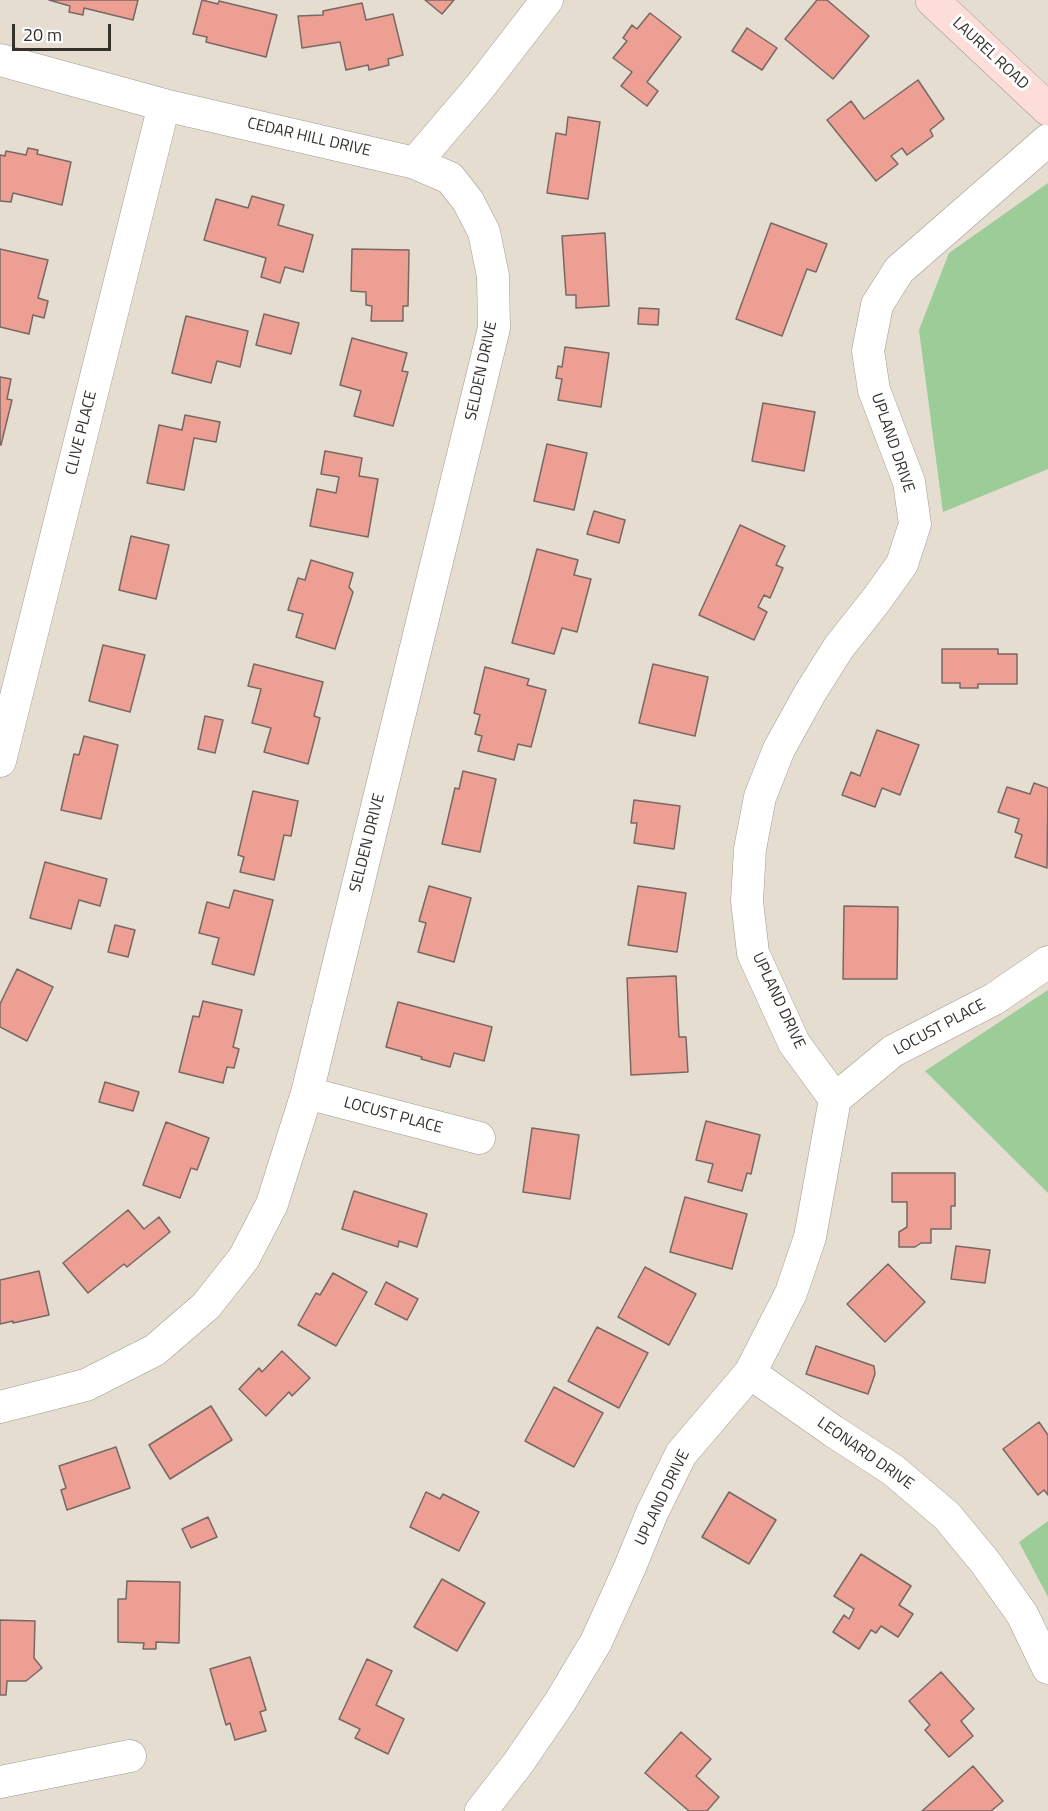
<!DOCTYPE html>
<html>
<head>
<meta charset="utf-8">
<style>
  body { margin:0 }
  #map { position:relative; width:1048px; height:1811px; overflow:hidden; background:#e5ddcf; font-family:"Titillium Web",sans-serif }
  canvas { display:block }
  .scale { position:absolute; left:12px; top:24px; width:99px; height:27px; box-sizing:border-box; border:3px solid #34312b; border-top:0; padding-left:8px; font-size:18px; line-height:21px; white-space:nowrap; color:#34312b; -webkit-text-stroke:4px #fff; paint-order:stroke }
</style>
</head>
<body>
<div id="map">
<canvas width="1048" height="1811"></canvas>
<div class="scale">20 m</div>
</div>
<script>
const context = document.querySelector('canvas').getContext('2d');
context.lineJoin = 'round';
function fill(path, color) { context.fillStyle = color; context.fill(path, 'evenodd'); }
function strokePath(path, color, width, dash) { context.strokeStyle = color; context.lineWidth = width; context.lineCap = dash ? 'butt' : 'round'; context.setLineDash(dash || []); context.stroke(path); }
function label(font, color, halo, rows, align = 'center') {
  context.font = font + ' "Titillium Web",sans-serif'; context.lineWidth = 6; context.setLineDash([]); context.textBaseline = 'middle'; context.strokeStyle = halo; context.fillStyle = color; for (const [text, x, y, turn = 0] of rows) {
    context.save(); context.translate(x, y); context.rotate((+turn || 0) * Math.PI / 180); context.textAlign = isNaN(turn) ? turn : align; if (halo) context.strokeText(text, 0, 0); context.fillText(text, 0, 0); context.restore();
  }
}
const green = new Path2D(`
  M1048 183V469L943 512 919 330 949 253Z
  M1048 990V1193L925 1071Z
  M1048 1521V1597L1019 1542Z`);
const building = new Path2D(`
  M49 0H138L133 20 84 8 83 15 69 12 70 6Z
  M202 0 218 4 219 1 277 15 266 57 206 42 207 37 193 34Z
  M425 0H454L442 14Z
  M817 0H827L869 36 833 79 785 39Z
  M362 3 366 20 393 14 403 55 388 59 389 65 369 70 368 65 346 70 340 42 302 48 298 16 323 15V11Z
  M650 13 681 37 647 82 658 91 647 106 621 86 632 72 613 58 627 41 623 38 632 25 637 29Z
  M747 28 777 48 762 70 732 51Z
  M918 80 944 119 930 130 933 136 907 155 902 148 891 156 898 164 876 181 827 120 851 101 864 119Z
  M568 117 600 122 588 199 547 193 556 133 566 135Z
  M28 148 38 150 37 154 71 162 62 205 13 193 11 202 0 201V155L5 156 6 151 26 155Z
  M252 196 284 205 278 225 313 235 303 272 285 267 280 283 261 277 266 258 204 240 216 199 248 208Z
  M771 223 827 244 816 272 807 269 782 336 736 319Z
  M605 233 609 306 576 308V295H566L562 236Z
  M0 249 48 260 38 298 48 301 44 318 33 315 29 334 0 327Z
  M352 249 409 250 408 306H403V321H371L372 306 366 305V292L351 291Z
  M639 308 659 309 658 325 638 324Z
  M264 314 299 323 291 354 256 345Z
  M186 316 248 331 240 367 217 361 211 383 172 373Z
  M352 338 407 353 402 371 408 372 393 426 354 416 361 391 340 385Z
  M565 347 609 353 601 407 558 400 562 379 556 378 558 366 562 367Z
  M0 377 11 379 7 399 12 400 1 445H0Z
  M763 403 815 412 804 471 752 461Z
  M185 415 220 422 216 442 194 438 184 490 147 483 159 425 182 430Z
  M547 444 587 453 574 510 534 501Z
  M325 451 362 458 359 476 378 479 368 537 310 526 317 489 336 493 339 477 321 474Z
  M594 511 625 520 619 543 587 534Z
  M740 525 785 546 776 565 783 568 770 598 764 595 758 607 767 612 754 640 699 615Z
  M131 536 169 545 156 599 119 590Z
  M537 549 578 560 574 575 591 579 577 632 562 628 554 654 512 643Z
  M311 560 353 573 349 587 353 592 335 649 296 637 303 614 288 610 298 578 305 580Z
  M103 645 145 655 130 712 89 701Z
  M942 649H998V654H1017V684H978V688H960V683H942Z
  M254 664 323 682 314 716 320 718 308 764 264 752 271 728 252 723 261 689 248 686Z
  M653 664 708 677 695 736 639 723Z
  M485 667 529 679 527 685 546 690 531 747 518 744 514 760 478 751 482 736 475 734 480 715 474 713Z
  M205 716 223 720 215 753 198 749Z
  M877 730 919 745 900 795 882 788 875 807 842 795 851 772 860 776Z
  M84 736 118 745 101 819 61 810 74 754 79 755Z
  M463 771 496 779 480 852 442 844 455 788 459 789Z
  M1034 783 1048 788 1047 868 1015 857 1022 835 1015 832 1019 819 998 812 1007 787 1030 794Z
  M253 791 298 801 291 836 284 835 274 880 240 872 244 857 238 855Z
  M634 800 680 806 674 849 634 843 637 823H631Z
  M45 862 107 879 100 906 79 900 71 929 30 918Z
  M429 886 471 898 454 962 418 952 426 923 419 921Z
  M638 886 686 893 677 952 628 945Z
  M234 890 273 900 254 975 212 964 219 938 199 933 207 902 229 908Z
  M844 906 898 907 897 979H843Z
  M115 925 135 930 128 957 108 952Z
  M17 969 53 987 27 1041 0 1027V1004Z
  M676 976 679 1037H686L688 1072 631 1075 627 978Z
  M203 1001 242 1010 233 1047 239 1049 234 1068 227 1067 223 1083 179 1072 193 1016 199 1017Z
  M398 1002 492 1027 484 1061 454 1053 450 1067 421 1059 422 1057 386 1047Z
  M105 1082 139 1092 133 1111 99 1102Z
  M706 1121 760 1135 751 1174 747 1173 742 1191 708 1182 713 1164 696 1160Z
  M166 1122 209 1138 197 1170 191 1168 180 1198 143 1185Z
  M532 1128 579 1135 570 1199 523 1192Z
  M892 1173H955V1206H951V1229H931V1243H921L915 1247H899V1232L907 1227V1202H892Z
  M354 1191 427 1214 417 1247 399 1241 398 1247 342 1229Z
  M685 1197 747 1214 732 1269 670 1252Z
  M128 1210 144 1229 159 1217 170 1232 127 1267 124 1264 88 1293 63 1263Z
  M956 1246 990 1250 985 1283 951 1279Z
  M888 1264 925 1302 885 1342 847 1304Z
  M645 1267 696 1294 669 1345 618 1317Z
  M39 1271 49 1315 13 1323V1321L0 1324V1280Z
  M333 1273 367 1292 336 1346 298 1325 316 1293 320 1295Z
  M386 1282 418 1299 407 1320 375 1304Z
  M597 1327 648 1353 619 1408 568 1381Z
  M816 1346 874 1366 875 1374 868 1394 806 1374Z
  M282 1351 310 1378 292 1396 289 1392 266 1416 239 1389 259 1368 262 1372Z
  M554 1387 603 1413 574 1467 525 1441Z
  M211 1406 232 1440 170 1479 149 1445Z
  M1039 1422 1048 1435V1495L1044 1490 1038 1495 1003 1449Z
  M116 1447 130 1488 67 1510 61 1490 66 1488 59 1466Z
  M426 1492 440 1499 443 1494 479 1512 459 1551 410 1527Z
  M729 1492 776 1520 749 1564 702 1537Z
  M208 1517 217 1537 191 1548 182 1529Z
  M861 1554 911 1586 899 1605 913 1614 898 1637 881 1626 876 1633 871 1630 859 1649 833 1632 844 1615 849 1619 854 1609 834 1596Z
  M442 1579 485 1603 457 1651 414 1627Z
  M127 1581 180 1582 179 1643 156 1642V1649H143L144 1643 118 1642V1599H126Z
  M0 1620 35 1621 34 1658 42 1668 26 1681H7L6 1695H0Z
  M250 1657 266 1710 260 1712 266 1731 235 1740 230 1723 226 1725 210 1669Z
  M367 1659 392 1671 376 1705 404 1719 388 1754 355 1738 360 1729 339 1719Z
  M941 1672 974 1709 961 1721 973 1736 949 1757 925 1730 930 1725 909 1701Z
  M681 1732 711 1759 696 1776 719 1797 707 1811H689L645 1773Z
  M973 1766 1003 1801 991 1811H922Z`);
const street = new Path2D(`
  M0 60 164 105 415 163 479 88 547 0
  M0 761 164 105
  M307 1093 479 1138
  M835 1099 893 1051 994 999 1048 962
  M750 1373 833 1431 893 1470 947 1516 985 1562 1022 1614 1048 1668
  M0 1407 86 1385 155 1350 206 1306 244 1258 272 1204 307 1093 494 328 493 276 484 232 468 201 450 178 415 163
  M0 1782 130 1756
  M481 1811 519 1762 560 1702 596 1642 630 1567 652 1513 681 1454 750 1373 791 1293 810 1237 835 1099 794 1043 753 953 747 901 750 849 760 797 779 749 810 693 839 647 877 599 902 564 915 524 909 482 874 390 868 351 877 305 899 270 1048 140`);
const secondary = new Path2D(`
  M932 0 1048 109`);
const streetNames = [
  ["LAUREL ROAD",990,54,43],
  ["CEDAR HILL DRIVE",309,138,13],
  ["SELDEN DRIVE",482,371,-78],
  ["CLIVE PLACE",82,433,-76],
  ["UPLAND DRIVE",892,443,71],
  ["SELDEN DRIVE",368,843,-76],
  ["UPLAND DRIVE",778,1001,65],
  ["LOCUST PLACE",940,1028,-28],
  ["LOCUST PLACE",393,1116,15],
  ["LEONARD DRIVE",865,1454,35],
  ["UPLAND DRIVE",663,1498,-64]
];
fill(green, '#9ccc98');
fill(building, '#ed9f93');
strokePath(building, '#786865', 1.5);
strokePath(street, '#a29b8d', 33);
strokePath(secondary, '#a29b8d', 34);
strokePath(street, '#fff', 32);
strokePath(secondary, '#fdddd8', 33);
label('16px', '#34312b', '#fff', streetNames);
</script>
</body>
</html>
